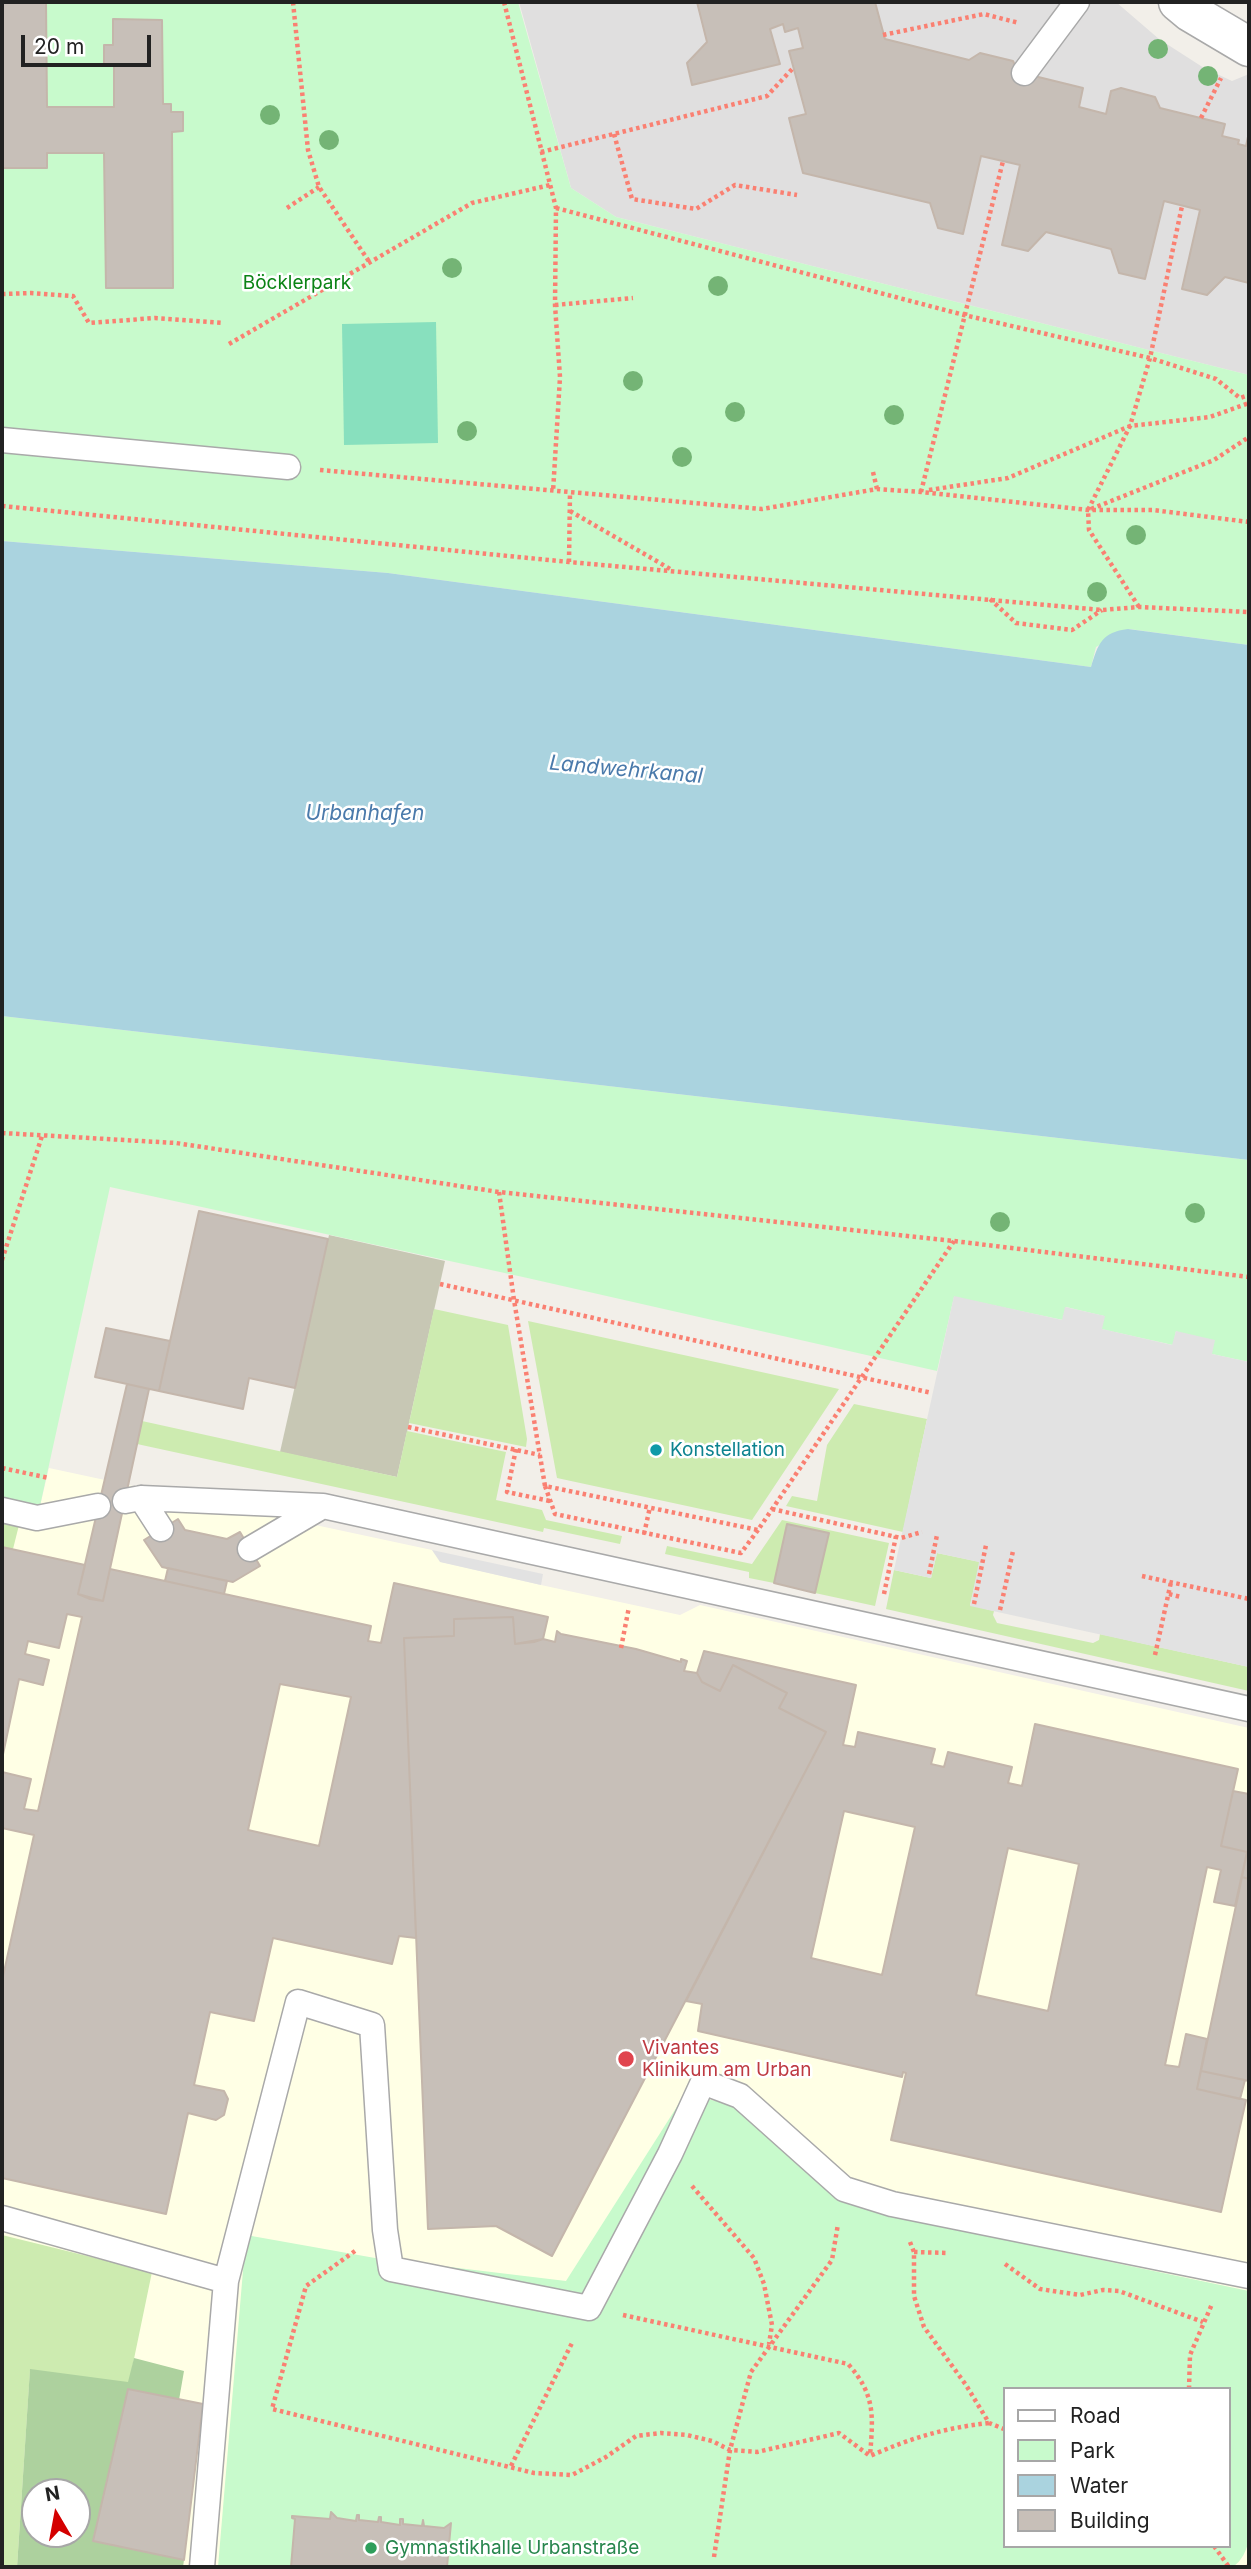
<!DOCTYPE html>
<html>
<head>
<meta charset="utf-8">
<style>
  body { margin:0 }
  #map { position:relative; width:1251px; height:2569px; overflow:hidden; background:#f2efe9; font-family:Inter,sans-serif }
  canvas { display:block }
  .frame { position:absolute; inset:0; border:4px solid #222; pointer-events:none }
  .legend { position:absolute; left:1003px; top:2387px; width:228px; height:161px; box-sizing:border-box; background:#fff; border:2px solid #a7a7a7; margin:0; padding:9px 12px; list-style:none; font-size:21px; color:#222 }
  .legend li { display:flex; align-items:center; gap:14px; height:35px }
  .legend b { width:35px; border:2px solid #a7a7a7 }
  .north { position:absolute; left:21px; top:2478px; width:70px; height:70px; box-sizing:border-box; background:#fff; border:2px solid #a7a7a7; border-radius:50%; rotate:350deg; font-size:19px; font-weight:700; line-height:28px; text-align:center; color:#222 }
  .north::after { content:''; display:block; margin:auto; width:24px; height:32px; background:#d40000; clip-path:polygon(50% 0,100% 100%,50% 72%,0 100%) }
  .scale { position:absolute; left:21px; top:35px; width:130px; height:32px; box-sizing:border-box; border:4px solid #222; border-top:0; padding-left:9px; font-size:21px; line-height:24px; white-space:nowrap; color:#222; -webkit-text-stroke:5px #fff; paint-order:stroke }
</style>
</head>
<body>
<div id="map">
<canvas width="1251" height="2569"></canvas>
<div class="frame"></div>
<ul class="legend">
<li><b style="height:9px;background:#fff"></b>Road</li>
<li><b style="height:19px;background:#c8facc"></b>Park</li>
<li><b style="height:19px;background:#aad3df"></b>Water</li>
<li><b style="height:19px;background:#c7bfb8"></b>Building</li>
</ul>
<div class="north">N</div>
<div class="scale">20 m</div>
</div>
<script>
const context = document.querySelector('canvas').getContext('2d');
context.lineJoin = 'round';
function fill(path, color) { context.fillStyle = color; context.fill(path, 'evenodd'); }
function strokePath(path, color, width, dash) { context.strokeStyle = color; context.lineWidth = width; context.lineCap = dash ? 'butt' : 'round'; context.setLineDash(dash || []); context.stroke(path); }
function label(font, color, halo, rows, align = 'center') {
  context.font = font + ' Inter,sans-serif'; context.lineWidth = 5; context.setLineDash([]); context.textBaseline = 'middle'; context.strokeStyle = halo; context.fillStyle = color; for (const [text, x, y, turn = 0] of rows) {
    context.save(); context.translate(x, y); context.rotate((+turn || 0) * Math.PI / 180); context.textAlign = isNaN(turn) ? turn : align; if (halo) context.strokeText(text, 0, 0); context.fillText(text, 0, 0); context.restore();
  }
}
const residential = new Path2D(`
  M519 2H1116L1159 39 1204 68 1232 81 1249 74V375L616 217 571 188Z`);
const education = new Path2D(`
  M49 1468 432 1550 441 1562 541 1585 680 1615 700 1605 1249 1728V2567H2V1521L40 1506ZM1004 2389H1228V2546H1004ZM35 2492H77V2534H35Z`);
const construction = new Path2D(`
  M329 1235 445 1261 397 1477 280 1452Z`);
const grass = new Path2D(`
  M434 1309 508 1325 527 1439 526 1447 409 1423Z
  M528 1321 839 1389 752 1520 557 1478Z
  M854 1404 927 1419 903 1532 786 1506 792 1496 817 1501 827 1445Z
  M142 1421 397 1477 407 1431 506 1452 496 1500 542 1510 546 1520 622 1536 620 1544 544 1528 543 1532 137 1444Z
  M782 1520 889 1543 875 1606 815 1593 828 1533 787 1524 774 1583 749 1578V1572L665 1554 667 1546 752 1564Z
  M2 1521 19 1525 13 1549 2 1547Z
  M937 1553 980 1562 970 1605 994 1611 993 1615 997 1623 1093 1643 1099 1640 1100 1634 1249 1667V1691L886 1609 894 1570 931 1578Z
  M2 2235 152 2272 129 2383 30 2370 17 2567H5L2 2559Z`);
const forest = new Path2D(`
  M134 2358 184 2371 179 2400 128 2390 93 2540 184 2560 183 2567H17L30 2369 128 2382ZM35 2492H77V2534H35Z`);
const park = new Path2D(`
  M2 2H518L571 188 616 217 1249 375V645L1129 629 1096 647 1091 667 388 573 2 541Z
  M2 1016 1249 1160V1362L1212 1354 1176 1331 1173 1345 1101 1329 1104 1316 1066 1307 1063 1320 954 1297 937 1371 523 1277 110 1187 40 1506 2 1498Z
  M685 2094 742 2107 834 2190 877 2213 1249 2291V2539C1247 2549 1242 2562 1232 2567H218L246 2235 375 2258 566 2281ZM1004 2389H1228V2546H1004Z`);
const pitch = new Path2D(`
  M436 322 438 443 344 445 342 324Z`);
const parking = new Path2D(`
  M954 1296 1062 1320 1065 1307 1105 1316 1102 1329 1172 1345 1176 1331 1215 1340 1212 1354 1249 1362V1667L970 1606 979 1562 937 1553 931 1578 894 1570Z
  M432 1550 543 1574 541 1585 440 1562Z`);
const water = new Path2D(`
  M2 541 388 573 1091 667C1098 644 1102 632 1128 629L1249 645V1160L2 1016Z`);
const building = new Path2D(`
  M2 2H46L47 107H114V64H104V45H113V19L162 20 163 104H171V112H183V131L172 132 173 288H106L104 153H47V168H2Z
  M697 2H875L885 39 969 60 980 53 1013 61 1018 72 1083 88 1079 107 1106 114 1111 91 1121 88 1155 97 1160 108 1225 124 1222 136 1239 140 1238 144 1246 146 1249 132V283L1225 277 1207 295 1182 289 1200 210 1164 201 1145 279 1119 273 1111 249 1046 232 1028 251 1002 245 1020 165 981 156 963 234 938 228 930 203 803 173 789 118 806 114 789 51 803 48 798 28 785 32 783 24 770 29 780 64 692 85 687 63 707 42Z
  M199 1211 328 1239 295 1388 249 1378 243 1409 159 1391Z
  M106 1328 170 1341 159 1391 95 1377Z
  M127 1384 149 1389 103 1601 78 1594Z
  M178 1519 185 1530 227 1539 240 1532 260 1566 233 1582 162 1567 144 1540Z
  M787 1524 829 1533 815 1593 774 1583Z
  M2 1547 85 1565 78 1594 90 1599 103 1601 110 1569 371 1626 368 1641 381 1643 394 1583 548 1617 543 1639 534 1642 515 1644 513 1617 454 1619V1636L404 1638 416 1938 399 1936 392 1964 273 1938 254 2021 210 2012 194 2085 224 2091 228 2099 224 2115 216 2120 188 2113 166 2214 2 2178V1981L34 1835 2 1828V1772L31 1779 24 1809 38 1811 82 1617 67 1614 59 1648 28 1641 25 1654 49 1660 43 1685 19 1679 2 1759ZM280 1684 351 1697 319 1846 248 1830Z
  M168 1568 227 1581 224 1594 165 1581Z
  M513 1617 515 1644 543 1639 555 1642 557 1631 561 1634 636 1649 681 1662V1659L687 1661 684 1671 697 1673 702 1682 720 1691 733 1665 787 1693 779 1708 826 1732 552 2256 496 2226 428 2229 404 1638 454 1636V1619Z
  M704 1651 856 1685 843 1745 855 1747 858 1732 935 1749 931 1764 944 1767 948 1752 1012 1767 1008 1783 1022 1786 1035 1724 1238 1769 1221 1846 1247 1852 1235 1906 1214 1902 1221 1870 1207 1867 1165 2065 1179 2067 1186 2034 1207 2039 1197 2089 1246 2100 1221 2212 891 2140 906 2073 903 2072 902 2077 698 2031 702 2004 686 2001 826 1732 779 1708 787 1693 733 1665 720 1691 702 1682 697 1673ZM844 1811 915 1827 882 1975 811 1958ZM1008 1848 1079 1864 1048 2011 976 1995Z
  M1233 1791 1249 1794V1879L1242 1877 1247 1852 1221 1846Z
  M1242 1877 1249 1879V2081L1201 2071Z
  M1201 2071 1245 2080 1240 2099 1197 2089Z
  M128 2389 203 2404 184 2560 93 2541Z
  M331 2512 337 2518 356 2521 357 2515H359V2520L378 2522 379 2517H381V2522L400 2525V2519H403V2524L422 2526 423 2520 424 2526 444 2528 451 2523 447 2567H291L295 2519 292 2518V2516L330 2519Z`);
const path = new Path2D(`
  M293 2 308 150 319 187 370 263
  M504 2 556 208 555 305 560 377 553 492
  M883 35 984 14 1019 23
  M1201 118 1221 78
  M614 134 632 199 696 209 735 185 797 195
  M541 152 767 96 794 67
  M287 208 319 187
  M556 208 964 315 1150 358 1216 379 1240 398 1249 395
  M2 294 31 293 73 296 89 323 155 318 224 323
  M555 305 633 298
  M229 344 472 203 550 185
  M320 470 762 509 877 489 921 492 1088 510H1153L1249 522
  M873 472 877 489
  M929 490 1008 478 1130 426 1210 417 1249 403
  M921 492 1003 161
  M2 506 569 562 1102 610 1139 607 1249 612
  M1091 509 1214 460 1249 437
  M570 511 672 570
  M569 562 570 493
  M990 599 1016 623 1072 630 1102 610
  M1139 607 1089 530 1088 510 1130 426 1150 358 1182 206
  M2 1133 176 1143 499 1192 954 1241 1249 1277
  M499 1192 514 1300 545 1486 758 1530 954 1241
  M2 1260 42 1136
  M440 1284 932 1393
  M408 1427 540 1455
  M516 1449 507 1492 550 1501
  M2 1468 49 1478
  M545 1486 555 1514 741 1553 758 1530
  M772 1509 901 1538 922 1532
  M644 1534 650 1507
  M929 1574 937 1535
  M1142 1576 1249 1599
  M884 1594 896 1536
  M1169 1594 1181 1597
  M974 1604 986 1545
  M1000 1610 1013 1551
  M621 1648 629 1607
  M1155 1655 1171 1582
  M692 2186 754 2258 764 2284 772 2325 769 2344
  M910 2242 914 2252V2296L924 2327 966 2385 989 2423 1004 2429
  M355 2251 306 2286 272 2409 534 2473 572 2475 606 2457 636 2436 661 2433 687 2435 712 2441 730 2450 757 2452 839 2433 870 2456C911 2438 944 2428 989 2423
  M914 2252 949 2253
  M1005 2264 1040 2289 1080 2295 1103 2290 1119 2291 1203 2322
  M623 2315 848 2364C876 2395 873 2417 870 2456
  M1189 2389 1190 2355 1212 2304
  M511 2466 573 2341
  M1214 2546 1229 2567
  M714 2557 730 2450 751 2372 832 2260 838 2224
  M1248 2567 1249 2565`);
const service = new Path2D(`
  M1024 73 1077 2
  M2 440 288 467
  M141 1498 161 1529
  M125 1501 141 1498 323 1506 1249 1709
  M2 1510 37 1518 98 1506
  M250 1549 323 1506
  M2 2218 226 2281 298 2002 372 2025 385 2230 391 2269 589 2308 670 2154 703 2082 740 2096 844 2189 892 2204 1249 2276
  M202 2567 226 2281`);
const minor = new Path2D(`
  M1178 2 1190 12 1249 47`);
const trees = [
  [1158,49],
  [1208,76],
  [270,115],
  [329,140],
  [452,268],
  [718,286],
  [633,381],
  [735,412],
  [894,415],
  [467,431],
  [682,457],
  [1136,535],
  [1097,592],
  [1195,1213],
  [1000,1222]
];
const markers = [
  [656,1450,7,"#0f9aa8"],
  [626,2059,9,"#e0444e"],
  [371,2548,7,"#2e9e5b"]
];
const parkNames = [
  ["Böcklerpark",297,283]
];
const cultureNames = [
  ["Konstellation",670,1450]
];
const healthNames = [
  ["Vivantes",642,2048],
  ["Klinikum am Urban",642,2070]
];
const leisureNames = [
  ["Gymnastikhalle Urbanstraße",385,2548]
];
const waterNames = [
  ["Landwehrkanal",626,770,5],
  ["Urbanhafen",365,814]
];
fill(residential, '#e0dfdf');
fill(education, '#ffffe5');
fill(construction, '#c7c7b4');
fill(grass, '#cdebb0');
fill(forest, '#add19e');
fill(park, '#c8facc');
fill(pitch, '#88e0be');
fill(parking, '#e2e2e2');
fill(water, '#aad3df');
fill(building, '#c7bfb8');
strokePath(building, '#c4b6ab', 2);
strokePath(service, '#a9a9a9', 27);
strokePath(minor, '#a9a9a9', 41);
strokePath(path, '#fa8072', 4.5, [3.5, 3.5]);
strokePath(service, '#fff', 24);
strokePath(minor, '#fff', 38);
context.fillStyle = '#74b475';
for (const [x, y] of trees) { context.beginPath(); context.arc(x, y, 10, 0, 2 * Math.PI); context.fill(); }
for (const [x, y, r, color] of markers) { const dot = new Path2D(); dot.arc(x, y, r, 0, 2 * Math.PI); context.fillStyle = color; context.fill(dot); strokePath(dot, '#fff', 2.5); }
label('19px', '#0c8416', '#fff', parkNames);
label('19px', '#0d838f', '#fff', cultureNames, 'left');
label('19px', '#be3a42', '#fff', healthNames, 'left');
label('19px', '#27864d', '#fff', leisureNames, 'left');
label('italic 21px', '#4a7aab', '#fff', waterNames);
</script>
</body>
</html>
